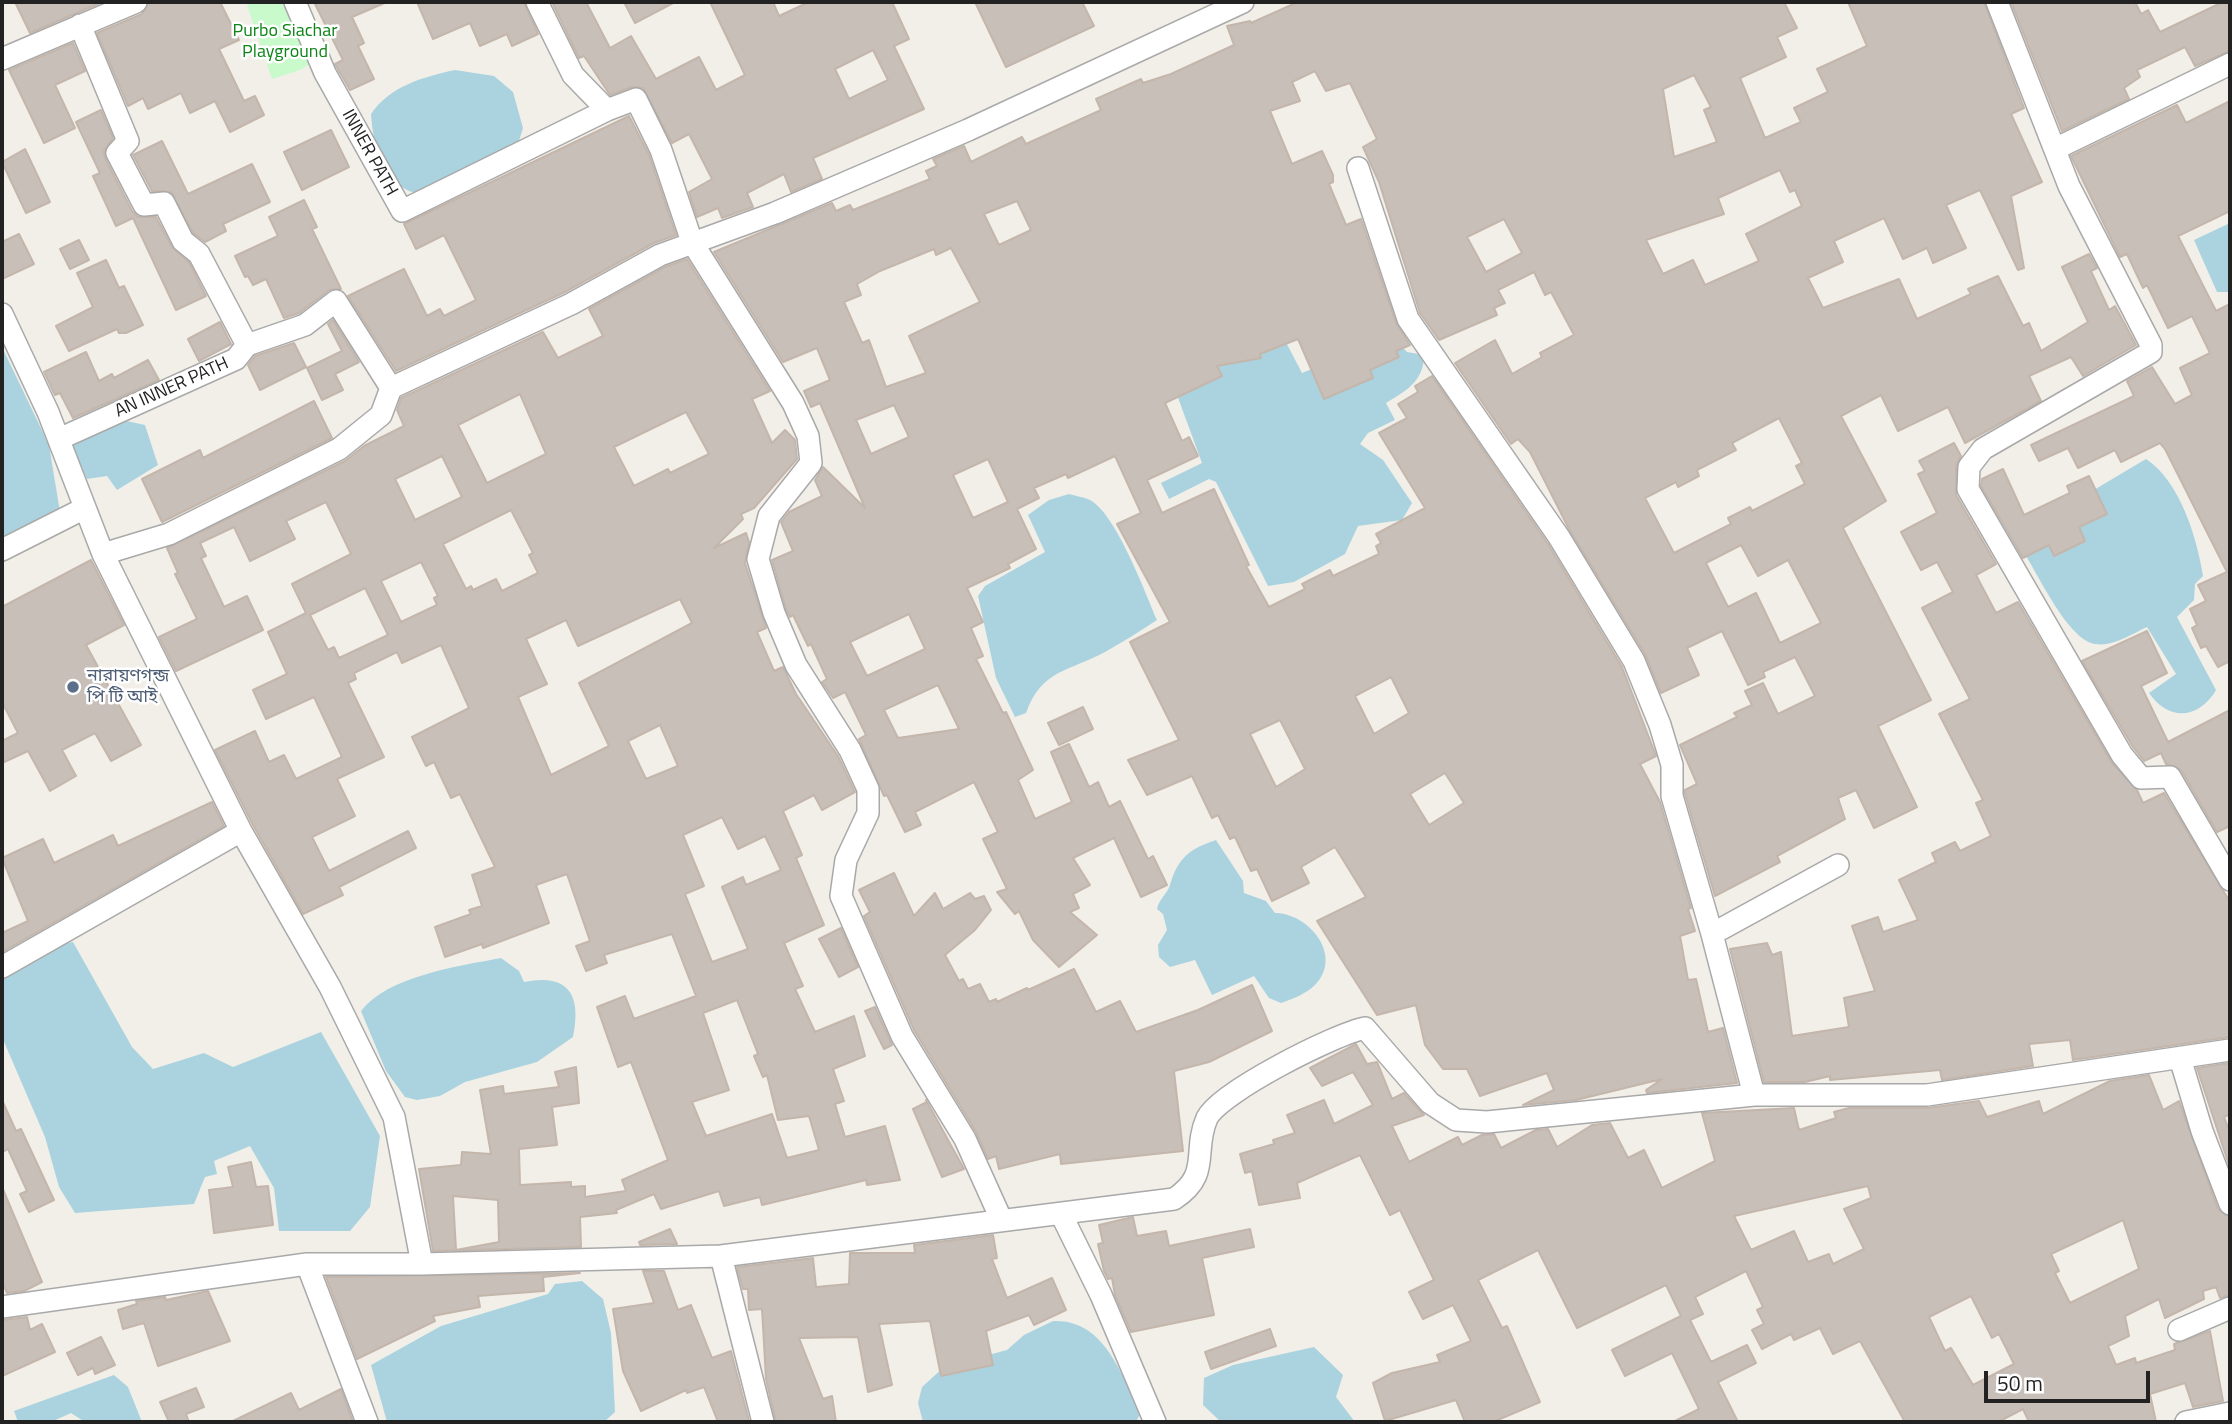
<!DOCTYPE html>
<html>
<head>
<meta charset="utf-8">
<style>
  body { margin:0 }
  #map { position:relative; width:2232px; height:1424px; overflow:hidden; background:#f2efe9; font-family:"Titillium Web",sans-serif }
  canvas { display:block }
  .frame { position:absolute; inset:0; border:4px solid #222; pointer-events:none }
  .scale { position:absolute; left:1984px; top:1371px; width:166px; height:32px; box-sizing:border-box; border:4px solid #222; border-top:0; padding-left:9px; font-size:21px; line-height:24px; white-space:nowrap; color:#222; -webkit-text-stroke:5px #fff; paint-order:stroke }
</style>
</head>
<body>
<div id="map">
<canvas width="2232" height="1424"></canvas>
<div class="frame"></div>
<div class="scale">50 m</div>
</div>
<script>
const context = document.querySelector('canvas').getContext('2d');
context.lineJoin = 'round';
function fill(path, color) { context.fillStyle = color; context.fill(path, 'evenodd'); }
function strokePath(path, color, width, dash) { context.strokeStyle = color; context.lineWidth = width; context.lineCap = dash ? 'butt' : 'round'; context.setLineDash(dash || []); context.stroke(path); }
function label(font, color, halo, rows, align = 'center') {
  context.font = font + ' "Titillium Web","Noto Sans Bengali",sans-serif'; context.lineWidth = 5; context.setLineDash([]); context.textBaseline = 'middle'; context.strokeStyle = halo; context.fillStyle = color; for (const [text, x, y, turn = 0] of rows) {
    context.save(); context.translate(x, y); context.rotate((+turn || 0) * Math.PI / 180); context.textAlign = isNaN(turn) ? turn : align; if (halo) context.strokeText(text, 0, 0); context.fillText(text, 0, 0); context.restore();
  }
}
const park = new Path2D(`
  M254 2H293L319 58 300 70 272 79 247 5Z`);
const water = new Path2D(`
  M455 70 494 76 513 92 523 128 518 144 416 193C382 185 373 145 371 114 390 86 423 77 455 70Z
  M2230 223V292H2217L2194 240Z
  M1277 325 1302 373 1392 336 1407 352 1424 355C1424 381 1406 391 1386 403L1395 420 1368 433 1360 444 1383 460 1412 503 1402 520 1358 526 1345 554 1294 582 1268 586 1216 482 1209 479 1169 499 1161 483 1202 463 1173 384Z
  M2 347 49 445 60 512 2 540Z
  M122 420 145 425 158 465 117 490 107 476 87 479 71 442Z
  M2146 459C2180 481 2197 538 2203 576L2195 584 2194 600 2177 617 2216 690C2199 719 2169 722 2149 693L2176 674 2147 627C2131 634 2114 647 2095 644 2068 640 2038 574 2023 551L2077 500Z
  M1069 494C1075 496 1084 497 1090 500 1116 514 1145 592 1157 620 1140 631 1123 642 1105 652 1068 672 1042 669 1026 713L1015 717 996 678 978 596 985 586 1045 552 1028 515 1049 500Z
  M1216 840 1243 881 1244 893 1266 901 1275 913C1309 913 1344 956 1315 985 1306 994 1292 999 1281 1003L1269 998 1254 976 1212 995 1195 960 1170 967 1159 957 1158 945 1167 930 1163 914 1157 909C1159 899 1167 894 1170 885 1178 858 1189 849 1216 840Z
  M73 942 132 1047 153 1069 204 1053 233 1067 321 1032 380 1136 370 1207 350 1231H279L274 1188 250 1146 214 1161 217 1174 205 1177 194 1204 75 1213 59 1187 45 1137 2 1037V971L42 948Z
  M501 958 519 971 524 982C568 973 582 994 573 1037L537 1062 465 1082 440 1096 417 1100 405 1097 386 1071 361 1011C388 976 459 966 501 958Z
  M582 1281 603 1299 611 1333 615 1412 604 1422H387L371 1365 441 1326 548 1294 555 1284Z
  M1053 1321C1105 1319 1120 1374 1141 1412L1136 1422H923L918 1403 922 1387 944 1367 1007 1350 1024 1335Z
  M1314 1347 1343 1375 1336 1397 1355 1422H1221L1203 1405 1204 1378 1233 1365Z
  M114 1375 128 1387 142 1422H85L71 1413 51 1422H18L14 1411Z`);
const building = new Path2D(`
  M15 2H99L100 3 30 33Z
  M149 2H220L239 40 219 49 244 101 255 96 264 115 230 132 215 101 190 113 181 93 148 109 143 98 128 106 97 33 142 14Z
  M314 2H387L352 17 364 43 358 46 374 79 350 90 335 64 343 60Z
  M417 2H524L538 34 512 46 507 34 480 46 470 23 433 39Z
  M552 2H586L610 48 631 36 656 79 699 57 716 90 745 75 710 2H773L779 16 809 2H892L909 39 894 46 924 109 813 158 822 179 791 192 784 174 747 193 753 207 722 218 718 208 697 217 689 192 712 179 689 134 672 143 643 88 632 87 610 95 584 56 579 58ZM873 50 888 80 849 99 835 69Z
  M624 2H675L635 23Z
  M975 2H1082L1094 26 1006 67Z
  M1298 2H1784L1797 28 1777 37 1786 57 1740 78 1765 138 1801 122 1794 108 1828 92 1817 69 1867 46 1848 2H1984L2024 108 2011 114 2042 182 2011 196 2024 268 2018 270 1980 190 1946 205 1966 248 1933 263 1927 248 1903 259 1884 218 1834 241 1843 262 1808 278 1823 308 1899 279 1917 319 1971 294 1968 289 1998 276 2023 326 2029 323 2041 351 2088 322 2062 267 2089 254 2097 268 2091 271 2109 310 2115 306 2136 345 2083 376 2071 357 2029 376 2041 401 1965 443 1948 407 1898 431 1881 395 1841 416 1886 501 1843 528 1931 700 1878 726 1917 807 1874 828 1856 790 1838 798 1845 819 1777 856 1780 862 1715 896 1685 794V790L1697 784 1680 745 1737 717 1734 713 1752 705 1745 691 1763 683 1778 714 1815 696 1795 657 1763 672 1765 677 1748 685 1722 631 1687 648 1699 675 1661 693 1645 654 1569 529 1530 452 1518 439 1511 444 1455 363 1495 340 1512 374 1542 357 1540 353 1574 335 1551 292 1545 295 1534 272 1498 290 1505 303 1494 308 1497 315 1439 340 1420 313 1379 182 1363 147 1377 139 1350 83 1326 91 1315 71 1292 82 1300 101 1270 111 1292 164 1322 151 1333 175V182L1329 184 1346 225 1361 219 1396 323 1410 345 1396 351 1399 357 1370 370 1373 378 1324 399 1298 339 1260 354 1261 358 1217 366 1222 376 1165 403 1182 441 1189 437 1198 456 1147 480 1162 513 1214 489 1249 565 1246 566 1269 607 1305 589 1302 584 1330 570 1333 576 1379 554 1376 546 1381 543 1376 534 1425 508 1379 433 1407 418 1398 404 1418 392 1415 386 1432 376 1548 544 1622 667 1656 756 1640 764 1660 802 1691 908 1688 909 1695 931 1680 936 1688 980 1696 979 1708 1032 1723 1028 1737 1083 1647 1093 1646 1090 1662 1079 1576 1100 1523 1105 1554 1090 1547 1073 1480 1096 1467 1069H1443L1425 1045 1416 1005 1377 1015 1317 921 1366 897 1335 847 1301 867 1309 883 1272 901 1257 869 1251 871 1235 837 1230 839 1218 815 1212 818 1192 776 1147 795 1128 760 1179 740 1130 642 1170 622 1117 524 1141 513 1115 456 1068 478 1066 474 1034 488 1039 498 1017 509 1036 549 1008 564 1010 568 967 588 983 622 971 628 983 656 976 659 1003 713 1006 712 1033 770 1018 780 1035 819 1072 802 1051 752 1069 744 1089 787 1098 782 1109 807 1120 801 1148 859 1153 856 1167 885 1141 897 1114 838 1073 858 1090 885 1073 894 1079 908 1070 912 1097 935 1059 967 1033 940 1019 911 1015 914 997 892 1007 889 983 839 998 832 974 782 915 812 921 825 905 832 887 795 884 796 859 739 866 735 845 692 833 698 822 682 827 679 811 644 808 646 793 615 790 617 786 609 772 560 793 551 781 522 789 512 822 496 815 480 823 467 865 508 820 403 811 407 804 391 830 380 817 348 783 362 714 252 832 203 836 211 850 205 853 210 930 179 926 171 937 166 933 159 964 146 971 162 1022 137 1026 144 1101 110 1096 99 1141 79 1143 83 1171 74 1234 45 1227 26 1250 21 1251 23ZM1694 75 1711 107 1704 110 1717 142 1674 157 1663 89ZM1780 170 1790 192 1795 190 1802 206 1746 234 1759 261 1705 285 1693 260 1663 274 1646 240 1724 214 1718 198ZM1017 201 1031 230 999 245 984 214ZM1504 219 1522 253 1486 272 1467 237ZM951 248 980 302 909 336 926 373 886 387 869 340 862 343 844 302 861 295 857 284 880 271 934 249 936 255ZM894 405 909 437 871 454 856 420ZM1779 418 1802 463 1796 466 1805 484 1752 511 1750 507 1728 518 1731 524 1674 553 1645 498 1676 482 1678 487 1699 476 1697 470 1736 450 1732 443ZM988 459 1008 502 973 518 953 475ZM1741 545 1758 576 1788 560 1821 623 1780 643 1756 593 1728 607 1706 563ZM909 614 925 649 867 676 850 642ZM1391 677 1409 713 1374 734 1355 696ZM938 685 959 729 898 738 884 710ZM1280 720 1305 769 1276 787 1250 734ZM1445 773 1464 803 1429 825 1410 794Z
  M2011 2H2135L2141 14 2148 10 2160 32 2223 2H2230V51L2195 66 2185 47 2137 70 2140 77 2124 88 2129 99 2062 131Z
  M73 43 85 71 55 85 75 128 44 143 9 70Z
  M2230 101V211L2178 236 2216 311 2230 304V661L2218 667 2206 646 2201 648 2192 628 2197 625 2190 609 2206 601 2198 585 2227 572 2165 449 2160 443 2121 462 2115 450 2078 468 2068 448 2039 461 2031 445 2134 396 2127 381 2152 367 2175 404 2192 395 2180 368 2210 353 2192 316 2168 328 2147 285 2143 288 2127 254 2120 257 2071 156 2177 105 2186 123Z
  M101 110 113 138 104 151 105 158 132 211 138 217H156L172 247 189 262 206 296 176 310 133 218 116 226 93 176 100 173 76 122Z
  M629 116 649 155 676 235 654 243 565 292 396 371 348 296 404 269 427 316 440 309 444 316 476 300 444 235 416 249 404 224Z
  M331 130 349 167 302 190 284 152Z
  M162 141 188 194 252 164 270 202 223 224 226 231 205 242 193 233 171 192 152 191 133 155Z
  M25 149 50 202 26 213 2 162Z
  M304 200 317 227 312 229 341 289 329 290 299 313 284 318 266 279 253 285 248 276 245 277 235 256 278 236 269 217Z
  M19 234 34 264 2 279V242Z
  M79 240 89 260 70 269 60 249Z
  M687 259 770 391 752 399 772 443 785 430 795 440 797 459 754 508 741 514 743 519 714 548 746 533 749 542 745 563 766 628 757 632 774 671 783 667 796 694 838 756 855 792 822 810 814 795 783 811 802 855 796 858 824 925 784 943 803 986 795 989 815 1032 854 1016 865 1056 833 1069 844 1101 835 1104 845 1137 885 1126 900 1180 867 1185 866 1180 762 1205 760 1197 724 1206 719 1191 661 1209 654 1194 616 1210 617 1213 580 1217 581 1247 433 1251 419 1169 461 1165 462 1152 491 1154 480 1090 503 1086 504 1094 559 1087 555 1072 576 1067 579 1103 552 1107 557 1145 519 1149 520 1185 571 1182V1187L585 1186V1197L626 1191 622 1180 668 1160 631 1062 618 1067 597 1007 625 996 634 1019 696 996 672 934 604 955 607 963 586 971 576 946 590 941 567 874 536 885 549 923 483 948 482 944 445 957 435 927 471 914 469 910 482 906 472 875 495 867 460 794 451 798 434 762 426 766 412 737 469 708 441 645 402 663 397 652 354 673 356 679 348 683 384 757 337 779 355 816 312 837 329 871 408 831 416 848 339 887 343 895 303 914 253 825 215 750 255 731 269 762 284 755 296 779 342 757 314 697 266 719 253 690 287 674 268 632 306 613 292 584 351 554 326 502 286 521 295 539 250 561 234 527 200 543 206 556 201 558 224 607 247 596 263 630 176 671 159 637 197 619 175 574 178 573 167 548 345 461 364 446 404 426 397 410 401 398 543 332 558 358 603 336 589 309 665 267ZM520 394 546 454 487 483 458 425ZM686 412 709 454 670 473 668 469 634 486 614 447ZM442 456 462 497 415 520 395 479ZM511 510 533 553 529 555 538 573 502 591 496 579 473 590 471 586 466 589 443 544ZM421 562 438 596 434 598 437 605 401 622 381 581ZM365 588 388 635 339 658 334 647 328 650 310 615ZM680 599 692 623 579 683 609 746 551 775 518 697 547 684 526 639 566 620 578 646ZM660 725 678 766 646 779 628 741ZM722 817 738 849 765 836 781 870 746 885 743 877 722 887 748 949 712 962 685 894 704 886 683 835ZM737 1000 758 1054 754 1056 763 1077 767 1075 778 1120 809 1116 819 1150 787 1158 772 1114 706 1136 692 1102 729 1090 703 1013ZM453 1196 498 1200 499 1242 456 1250Z
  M106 260 119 288 124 286 143 325 126 333H119L117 329 69 351 56 326 93 307 77 273Z
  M333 320 359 362 335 374 343 390 322 400 307 368 342 351 328 324Z
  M220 322 231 344 199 361 188 339Z
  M294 343 306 367 260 390 248 365 255 356Z
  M86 352 99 381 112 374 114 378 148 360 159 380 73 418 60 393 55 395 44 372Z
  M314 401 332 438 162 522 142 479 200 450 203 458Z
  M1954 443 1961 456 1956 466V495L1996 564 1976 575 1996 613 2018 602 2112 763 2137 790 2143 803 2164 793 2230 902V1037L2073 1060 2070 1040 2029 1044 2033 1066 1942 1080 1940 1070 1830 1080V1076L1805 1082H1764L1730 949 1767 943 1772 955 1781 952 1792 1036 1849 1027 1844 998 1875 991 1852 926 1878 917 1883 932 1918 920 1899 880 1936 862 1932 853 1955 842 1960 851 1991 836 1976 803 1983 800 1939 714 1970 699 1922 608 1953 592 1937 562 1921 570 1901 532 1937 513 1918 474 1925 471 1919 461Z
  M2003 469 2024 515 2070 493 2067 486 2089 476 2107 514 2079 527 2085 541 2054 556 2049 545 2023 558 1981 486 1982 479Z
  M91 560 124 625 86 645 141 745 111 761 95 733 62 750 76 776 50 791 28 751 2 763V741L18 733 2 702V607Z
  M2147 631 2167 673 2141 686 2168 742 2230 710V826L2217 832 2181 770 2166 764 2161 753 2144 761 2133 747 2082 661Z
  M1083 707 1093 729 1059 745 1048 723Z
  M212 802 224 826 2 952V933L28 921 2 858 43 839 54 863 113 835 118 846Z
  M894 873 914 916 935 893 943 909 970 893 975 899 984 896 991 910 975 930 945 955 959 981 963 979 968 989 980 984 989 1002 996 999 997 1002 1027 988 1028 990 1074 969 1096 1012 1120 1001 1136 1032 1198 1010 1252 985 1272 1031 1209 1062 1174 1071 1183 1151 1061 1164 1060 1154 999 1169 996 1156 988 1159 976 1132 914 1030 864 916 870 912 859 890Z
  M841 928 858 967 839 977 819 939Z
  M875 1007 892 1045 884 1049 865 1011Z
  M1356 1044 1367 1064 1377 1062 1392 1099 1404 1093 1424 1115 1392 1126 1409 1162 1458 1137 1462 1145 1482 1135 1494 1134 1501 1148 1536 1130 1548 1129 1557 1147 1592 1125 1610 1123 1628 1158 1644 1150 1662 1188 1715 1161 1702 1113 1794 1108 1799 1130 1836 1118 1834 1112 1849 1108H1927L1979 1101 1987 1117 2039 1101 2043 1114 2110 1081 2149 1075 2163 1110 2179 1101 2218 1209 2230 1217V1295L2220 1298 2216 1287 2203 1291 2204 1299 2165 1318 2159 1299 2125 1316 2129 1336 2108 1346 2116 1365 2135 1358 2136 1363 2175 1350 2174 1344 2210 1331 2223 1401 2193 1407 2185 1383 2150 1394 2156 1422H2029L2023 1409 1998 1422H1905L1860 1341 1833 1354 1820 1328 1794 1340 1791 1334 1762 1349 1752 1330 1764 1324 1757 1310 1763 1307 1746 1271 1695 1297 1703 1314 1690 1320 1711 1362 1747 1345 1756 1363 1718 1382 1738 1422H1673L1699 1409 1672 1353 1625 1376 1612 1350 1681 1316 1666 1285 1577 1328 1538 1250 1478 1280 1502 1328 1507 1326 1540 1402 1493 1422H1465L1456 1400 1385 1421 1373 1383 1392 1373 1440 1362 1437 1355 1471 1341 1453 1305 1423 1319 1409 1292 1434 1280 1400 1210 1390 1215 1360 1155 1297 1183 1300 1198 1259 1205 1252 1171 1245 1173 1240 1154 1274 1144 1273 1140 1295 1133 1287 1115 1324 1100 1334 1124 1373 1105 1353 1072 1322 1086 1310 1068ZM1868 1186 1871 1198 1844 1209 1864 1249 1833 1264 1829 1254 1808 1262 1794 1231 1751 1250 1734 1216ZM2123 1220 2139 1269 2070 1303 2055 1273 2059 1271 2051 1254ZM1971 1296 1992 1338 1999 1334 2014 1364 1973 1385 1951 1348 1945 1351 1929 1317Z
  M2230 1063V1114L2224 1117 2230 1133V1168L2197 1068Z
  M2 1100 16 1131 21 1129 54 1200 29 1212 20 1194 27 1191 8 1149 2 1152Z
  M926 1100 964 1169 942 1177 913 1109 927 1102Z
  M251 1162 256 1187 268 1186 273 1225 214 1233 209 1190 233 1187 228 1167Z
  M2 1187 42 1282 24 1291 7 1293 2 1281Z
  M1133 1217 1137 1236 1166 1231 1169 1246 1250 1229 1254 1247 1202 1258 1214 1315 1131 1332 1115 1295 1112 1278 1108 1279 1104 1271 1098 1244 1103 1243 1099 1225Z
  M670 1229 677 1244 640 1245 639 1242Z
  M993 1235 997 1258 992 1259 1007 1298 1052 1278 1066 1310 1034 1325 1029 1315 986 1331 993 1365 941 1376 930 1321 879 1324 892 1385 868 1392 858 1337 799 1338 823 1399 832 1396 836 1422H776L766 1379 762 1309 749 1310 748 1289H743L737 1267 813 1258 816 1287 849 1284 850 1253H915L914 1245Z
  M643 1271H664L678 1310 691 1305 712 1358 731 1351 749 1421 718 1422 704 1387 687 1393 686 1390 641 1411 623 1371 613 1309 654 1303Z
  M580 1273 543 1277 544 1291 478 1296 480 1307 433 1316 435 1321 357 1359 326 1277Z
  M208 1291 230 1341 158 1366 144 1323 123 1329 118 1310 137 1304 136 1301 165 1297 166 1300Z
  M27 1317 30 1330 42 1324 55 1352 2 1376V1320Z
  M1270 1329 1276 1346 1211 1369 1205 1352Z
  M101 1337 115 1365 95 1374 93 1368 78 1375 67 1353Z
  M196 1388 204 1407 186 1414 189 1422H169L160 1402Z
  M341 1389 353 1422H231L291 1393 299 1410Z`);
const street = new Path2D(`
  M295 2 325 73 402 211 607 110
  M537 2 573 75 607 110 636 99 661 150 692 242 793 403 808 436 811 463 769 516 758 559 774 613 796 665 850 750 868 789V813L846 860 841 896 902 1036 965 1139 1001 1219
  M1997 2 2069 186 2151 345V352L1983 449 1969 467 1968 489 2122 755 2141 778 2170 777 2230 880
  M80 25 128 141 117 153 144 205 164 203 183 241 199 254 247 345
  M2 59 136 2
  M2055 149 2230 64
  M1358 168 1408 319 1559 537 1634 661 1660 725 1672 765V796L1712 934 1754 1095
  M2 314 48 412 103 554 241 831 330 987 394 1117 422 1264 721 1256 763 1422
  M59 439 236 359 247 345 305 325 336 301 391 388
  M2 550 85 508
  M103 554 169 534 339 449 381 415 391 388 571 304 660 255 775 213 968 130 1243 2
  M1712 934 1838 865
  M2 967 241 831
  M2180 1058 2202 1131 2230 1204
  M1061 1214 1101 1295 1155 1422
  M721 1256 1174 1199C1212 1174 1192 1152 1207 1118 1220 1092 1335 1034 1365 1028L1430 1103 1456 1120 1487 1122 1754 1095H1927L2230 1050
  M307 1264 367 1422
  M2 1307 307 1264H422
  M2179 1330 2230 1308
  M2186 1422 2230 1413`);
const markers = [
  [73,687,7,"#5c6f8a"]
];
const parkNames = [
  ["Purbo Siachar",285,32],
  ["Playground",285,53]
];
const streetNames = [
  ["INNER PATH",369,153,61],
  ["AN INNER PATH",172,388,-24]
];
const serviceNames = [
  ["নারায়ণগন্জ",87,677],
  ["পি টি আই",87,698]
];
fill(park, '#c8facc');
fill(water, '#aad3df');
fill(building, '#c7bfb8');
strokePath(building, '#c4b6ab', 2);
strokePath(street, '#a9a9a9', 24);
strokePath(street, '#fff', 21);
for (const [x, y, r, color] of markers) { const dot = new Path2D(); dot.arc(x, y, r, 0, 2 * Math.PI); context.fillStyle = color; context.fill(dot); strokePath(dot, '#fff', 2.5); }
label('18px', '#0c8416', '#fff', parkNames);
label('18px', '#222', '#fff', streetNames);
label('18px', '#4e5e75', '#fff', serviceNames, 'left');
</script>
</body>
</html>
